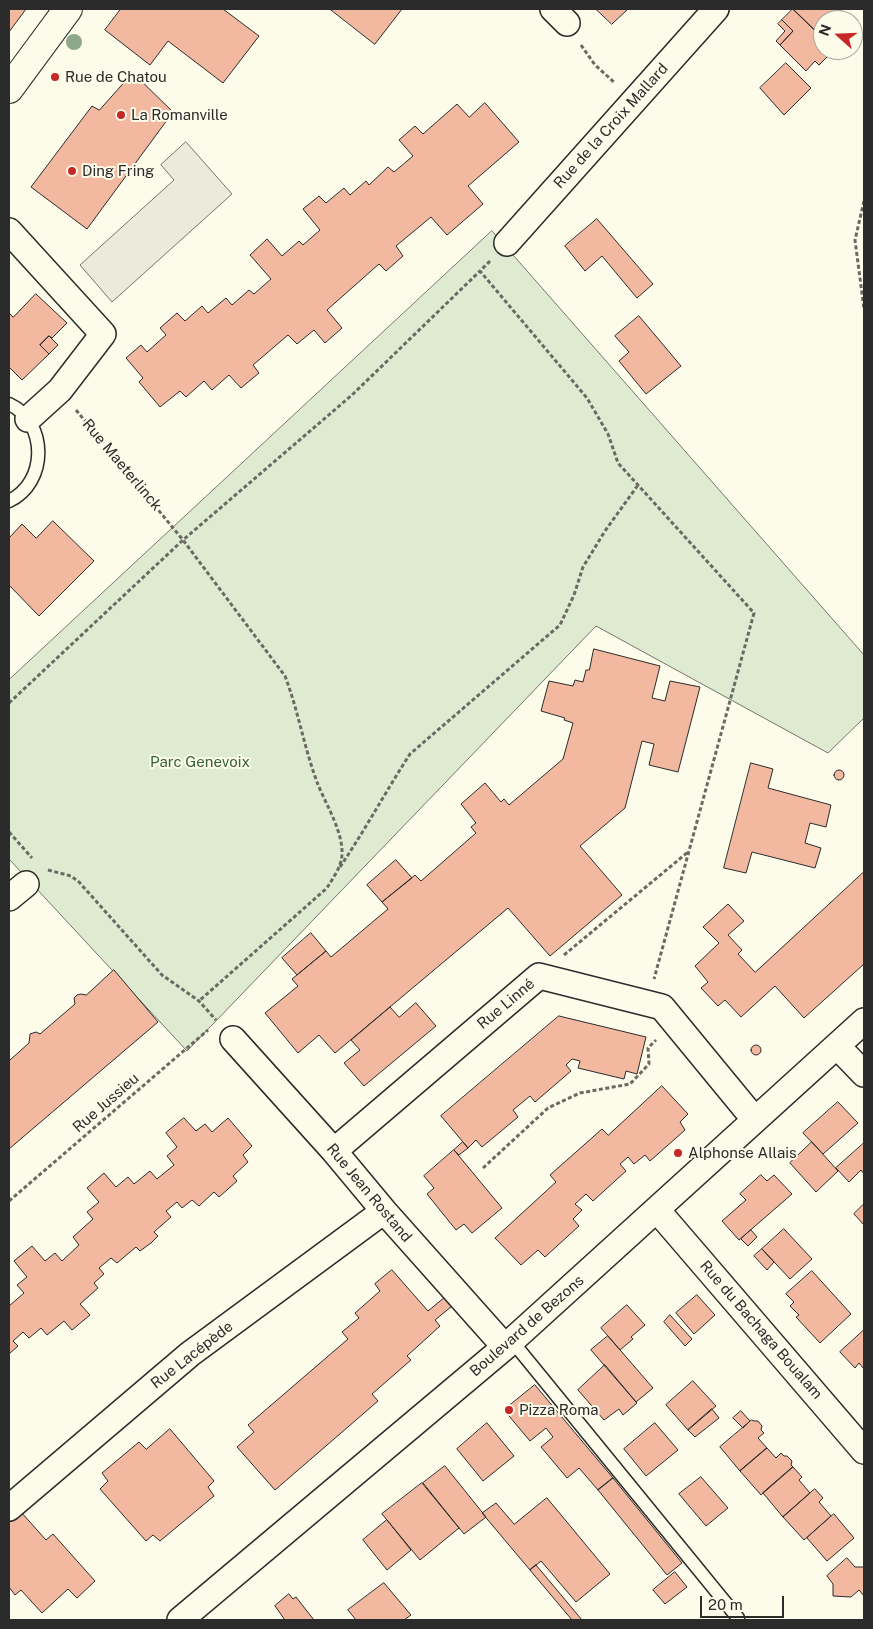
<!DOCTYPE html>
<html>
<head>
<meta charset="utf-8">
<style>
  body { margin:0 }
  #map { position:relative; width:873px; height:1629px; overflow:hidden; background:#fdfbea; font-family:"Public Sans",sans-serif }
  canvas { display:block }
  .frame { position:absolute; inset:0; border:10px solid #2b2b2b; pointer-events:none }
  .north { position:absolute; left:813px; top:10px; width:50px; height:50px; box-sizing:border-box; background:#fdfbea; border:1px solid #a9a89e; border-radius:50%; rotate:290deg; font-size:14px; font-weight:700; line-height:20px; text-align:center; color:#2b2b2b }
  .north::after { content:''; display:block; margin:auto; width:18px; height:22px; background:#c62828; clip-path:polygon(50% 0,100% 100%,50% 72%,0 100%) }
  .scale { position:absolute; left:700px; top:1596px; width:84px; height:22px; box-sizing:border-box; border:2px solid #2b2b2b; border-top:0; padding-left:6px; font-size:15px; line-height:18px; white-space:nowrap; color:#2b2b2b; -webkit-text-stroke:4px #fdfbea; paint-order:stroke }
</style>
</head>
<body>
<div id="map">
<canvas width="873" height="1629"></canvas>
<div class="frame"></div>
<div class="north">N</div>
<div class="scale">20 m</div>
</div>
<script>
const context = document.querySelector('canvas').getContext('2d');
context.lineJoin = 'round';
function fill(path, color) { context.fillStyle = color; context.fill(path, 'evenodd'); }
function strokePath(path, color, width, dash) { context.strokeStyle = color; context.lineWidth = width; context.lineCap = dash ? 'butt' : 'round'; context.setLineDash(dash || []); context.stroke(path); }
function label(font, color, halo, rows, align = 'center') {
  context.font = font + ' "Public Sans",sans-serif'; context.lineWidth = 4; context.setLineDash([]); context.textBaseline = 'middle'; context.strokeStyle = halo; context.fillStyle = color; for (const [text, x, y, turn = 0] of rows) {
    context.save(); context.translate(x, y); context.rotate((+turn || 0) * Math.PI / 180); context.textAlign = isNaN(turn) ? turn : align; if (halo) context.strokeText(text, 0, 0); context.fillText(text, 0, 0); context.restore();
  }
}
const green = new Path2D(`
  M492 231 864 655V718L828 753 596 626 187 1051 9 859V680Z`);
const parking = new Path2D(`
  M186 142 232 194 112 302 80 265 174 180 161 165Z`);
const building = new Path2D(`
  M9 9H26L9 32Z
  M121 9H223L259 36 223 83 168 41 150 65 105 30Z
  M330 9H402L375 44Z
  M596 9H628L612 24Z
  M793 9 823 38V50H834L819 65 815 61 806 71 780 45 793 31 782 20Z
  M793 9H843L832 20H823V29L819 34Z
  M782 20 793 31 780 45 776 41 785 31 778 24Z
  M786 63 811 88 784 115 760 88Z
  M133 73 173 112 87 229 31 187 92 106 99 110Z
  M485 103 519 142 468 186 483 204 447 235 431 217 396 246 403 256 386 271 379 264 327 310 342 328 325 343 314 330 297 344 288 335 253 365 259 373 241 388 229 375 212 390 204 381 186 397 180 391 160 407 139 382 143 378 126 358 141 345 147 352 166 335 160 328 177 313 185 321 202 306 208 313 226 298 232 305 249 290 254 294 271 279 250 255 267 239 282 256 299 241 303 245 320 230 303 209 319 196 326 203 344 188 350 195 366 181 369 185 388 167 394 172 413 156 399 140 415 126 423 134 457 104 469 117Z
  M597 219 653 284 637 298 602 256 585 271 565 246Z
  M36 294 67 323 52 338 49 336 40 345 49 354 22 380 9 367V313L13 317Z
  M639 316 681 366 646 394 619 361 629 352 615 336Z
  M49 336 58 345 49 354 40 345Z
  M53 521 94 561 39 616 9 585V538L22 524 36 538Z
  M594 649 660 666 652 698 665 701 670 681 700 687 678 772 649 765 654 744 642 741 625 808 580 846 622 895 550 956 508 908 335 1053 319 1035 298 1053 265 1013 298 986 292 979 326 951 331 957 388 909 382 902 415 875 421 881 476 833 471 827 476 823 461 804 485 783 501 802 504 799 509 805 563 759 573 723 564 720 565 718 541 711 549 681 573 686 575 680 583 682 586 670H589Z
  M751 763 773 769 768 788 831 805 826 827 810 823 805 843 821 848 815 868 752 852 746 873 724 868Z
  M834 775a5 5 0 1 1 10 0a5 5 0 1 1-10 0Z
  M396 860 412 878 382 902 367 885Z
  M864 872V964L804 1018 775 986 741 1017 725 1000 718 1006 701 988 708 982 695 966 719 943 703 927 728 904 744 921 728 935 742 950 738 954 755 972Z
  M311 933 326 951 297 975 282 958Z
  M114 970 158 1022 9 1149V1058L10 1060 29 1043 30 1034 36 1032 40 1034 75 1004 74 998 77 995 81 994 86 995Z
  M416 1003 436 1026 364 1086 344 1063 360 1050 351 1040 390 1007 399 1017Z
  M559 1016 646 1037 637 1074 626 1071 624 1079 578 1068 580 1061 572 1059 566 1065 571 1071 535 1102 530 1096 513 1110 518 1117 482 1147 476 1140 468 1148 441 1116Z
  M751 1050a5 5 0 1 1 10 0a5 5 0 1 1-10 0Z
  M662 1086 688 1114 680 1122 685 1130 650 1161 645 1155 634 1164 628 1157 620 1164 626 1171 593 1201 586 1194 575 1204 582 1210 573 1219 579 1226 545 1257 538 1250 521 1265 495 1238 556 1182 550 1175 602 1129 608 1135Z
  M838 1102 858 1123 823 1154 803 1133Z
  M184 1118 196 1131 205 1124 212 1132 228 1118 252 1146 243 1155 248 1162 233 1176 237 1181 219 1197 214 1192 199 1206 192 1200 182 1208 177 1202 166 1211 171 1217 154 1232 158 1236 151 1243 140 1251 136 1247 117 1263 111 1258 99 1268 104 1274 94 1283 98 1288 80 1304 90 1315 72 1330 64 1321 47 1335 41 1328 29 1338 23 1332 13 1341 18 1346 9 1354V1306L24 1293 17 1285 27 1277 14 1261 32 1246 45 1261 55 1253 62 1261 79 1245 73 1237 93 1219 87 1212 99 1202 87 1188 104 1173 116 1187 128 1177 134 1184 150 1171 157 1179 174 1165 167 1156 177 1147 166 1133Z
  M463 1142 468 1148 459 1155 454 1150Z
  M812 1142 838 1171 816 1192 790 1163Z
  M863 1144 864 1145V1174L861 1170 849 1182 836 1168Z
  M454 1150 502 1208 472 1233 464 1224 456 1230 427 1194 434 1188 424 1176Z
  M761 1175 767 1181 774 1175 792 1194 739 1240 722 1221 746 1200 740 1194Z
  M864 1204V1225L854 1214Z
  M784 1229 812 1259 790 1279 762 1249Z
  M751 1230 757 1237 748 1246 741 1239Z
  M762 1249 774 1262 767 1270 754 1256Z
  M392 1270 428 1311 445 1297 452 1306 435 1320 440 1326 407 1356 411 1360 372 1394 378 1401 275 1490 237 1447 254 1432 248 1425 348 1339 342 1332 359 1318 355 1313 380 1291 375 1284Z
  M812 1271 851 1314 820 1343 796 1317 799 1315 790 1306 794 1302 786 1294Z
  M697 1295 715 1315 694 1334 676 1313Z
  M627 1305 645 1325 631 1337 633 1339 620 1350 601 1328Z
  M670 1315 692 1339 685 1346 664 1322Z
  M864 1330V1369L859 1363 855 1368 840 1352Z
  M608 1336 653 1388 636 1402 591 1350Z
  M605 1365 637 1403 623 1415 619 1409 604 1420 578 1390Z
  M693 1381 716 1406 688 1430 666 1405Z
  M535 1385 613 1478 598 1490 579 1468 567 1478 541 1447 553 1437 546 1428 530 1441 504 1410Z
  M712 1409 719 1418 695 1437 688 1430Z
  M741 1411 750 1421 743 1428 733 1418Z
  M752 1420 754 1421H758L762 1426 761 1430 764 1433 758 1438 767 1448 740 1471 720 1447Z
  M487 1423 514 1456 483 1481 457 1449Z
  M655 1423 678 1450 646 1476 624 1449Z
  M170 1429 214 1481 208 1487 214 1496 160 1541 153 1535 146 1541 100 1489 108 1481 102 1473 139 1442 146 1449Z
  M767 1448 776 1458 781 1453 784 1456H787L792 1461 791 1465 793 1467 761 1495 740 1471Z
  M445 1466 486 1517 464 1534 423 1483Z
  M793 1467 802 1477 799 1480 810 1493 783 1517 763 1493Z
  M701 1477 728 1508 706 1526 679 1494Z
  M613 1478 682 1563 667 1575 598 1490Z
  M422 1483 459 1528 420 1560 382 1514Z
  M815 1489 823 1498 819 1502 831 1516 804 1540 783 1517Z
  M547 1498 610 1574 576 1602 541 1561 530 1570 482 1513 496 1503 514 1524Z
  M21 1512 46 1540 53 1534 95 1581 77 1598 68 1589 42 1613 21 1590 15 1595 9 1587V1523Z
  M834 1514 854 1538 827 1561 807 1538Z
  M387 1520 411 1550 387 1570 363 1540Z
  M847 1558 855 1567H864V1596L859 1590 851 1597 833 1596V1584L827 1576Z
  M536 1565 582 1620H572L530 1570Z
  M675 1572 687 1587 665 1604 653 1590Z
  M384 1583 411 1615 404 1620H356L348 1610Z
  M289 1594 293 1599 296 1597 314 1620H285L275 1606Z`);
const path = new Path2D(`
  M581 45 595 65 615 83
  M864 201 855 240 864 309
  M490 261 480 271 587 398 608 434 618 463 754 613 654 979
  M76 410 183 540 285 676C298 710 304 747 317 782 325 803 343 831 342 854 342 866 333 878 327 888L199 1001
  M9 703 183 540 352 395 480 271
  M9 832 32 858
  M340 867C365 830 386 791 410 754L560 625 574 595 583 567 605 531 638 485
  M48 870 71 876 79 882 162 975 199 1001 216 1020
  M564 955 688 852
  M483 1168 548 1108 580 1093 630 1084 649 1064 648 1048 656 1040
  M9 1201 208 1030`);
const lane = new Path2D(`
  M9 404C48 422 48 483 9 501
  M512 1341 738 1618`);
const street = new Path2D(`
  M553 9 567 23
  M9 231 103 334 60 390 28 419
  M507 243 716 9
  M9 898 26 884
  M233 1039 334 1151 384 1211 505 1347
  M837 1046 864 1074
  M334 1151 539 976 662 1007 755 1120
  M657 1210 864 1451
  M9 1508 190 1354 384 1211
  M180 1620 505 1347 864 1021`);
const secondary = new Path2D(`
  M9 89 68 9`);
const trees = [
  [74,42]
];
const markers = [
  [55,77,5,"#c62828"],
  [121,115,5,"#c62828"],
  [72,171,5,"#c62828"],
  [678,1153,5,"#c62828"],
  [509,1410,5,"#c62828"]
];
const poiNames = [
  ["Rue de Chatou",65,77],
  ["La Romanville",131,115],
  ["Ding Fring",82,171],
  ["Alphonse Allais",688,1153],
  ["Pizza Roma",519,1410]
];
const streetNames = [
  ["Rue de la Croix Mallard",611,126,-48],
  ["Rue Maeterlinck",122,465,50],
  ["Rue Linné",506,1004,-40],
  ["Rue Jussieu",106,1103,-41],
  ["Rue Jean Rostand",369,1193,50],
  ["Boulevard de Bezons",527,1326,-41],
  ["Rue du Bachaga Boualam",761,1330,49],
  ["Rue Lacépède",192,1355,-38]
];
const parkNames = [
  ["Parc Genevoix",200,762]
];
fill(green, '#deebd1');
strokePath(green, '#74746e', 1);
fill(parking, '#eceadb');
strokePath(parking, '#74746e', 1);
fill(building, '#f2b8a0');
strokePath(building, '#2b2b2b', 1);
strokePath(lane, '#2b2b2b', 15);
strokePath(street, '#2b2b2b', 28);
strokePath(secondary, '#2b2b2b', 30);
strokePath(path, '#6a6964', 3, [4, 2.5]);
strokePath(lane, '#fdfbea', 12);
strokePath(street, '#fdfbea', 25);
strokePath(secondary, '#fdfbea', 28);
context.fillStyle = '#8ea78a';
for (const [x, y] of trees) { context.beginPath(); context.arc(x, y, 8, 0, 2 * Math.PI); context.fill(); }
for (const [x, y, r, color] of markers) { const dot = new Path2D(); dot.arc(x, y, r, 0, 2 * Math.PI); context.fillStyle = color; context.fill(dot); strokePath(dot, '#fdfbea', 2); }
label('15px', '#2b2b2b', '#fdfbea', poiNames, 'left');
label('15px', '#2b2b2b', '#fdfbea', streetNames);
label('15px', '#34623c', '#fdfbea', parkNames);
</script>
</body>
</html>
